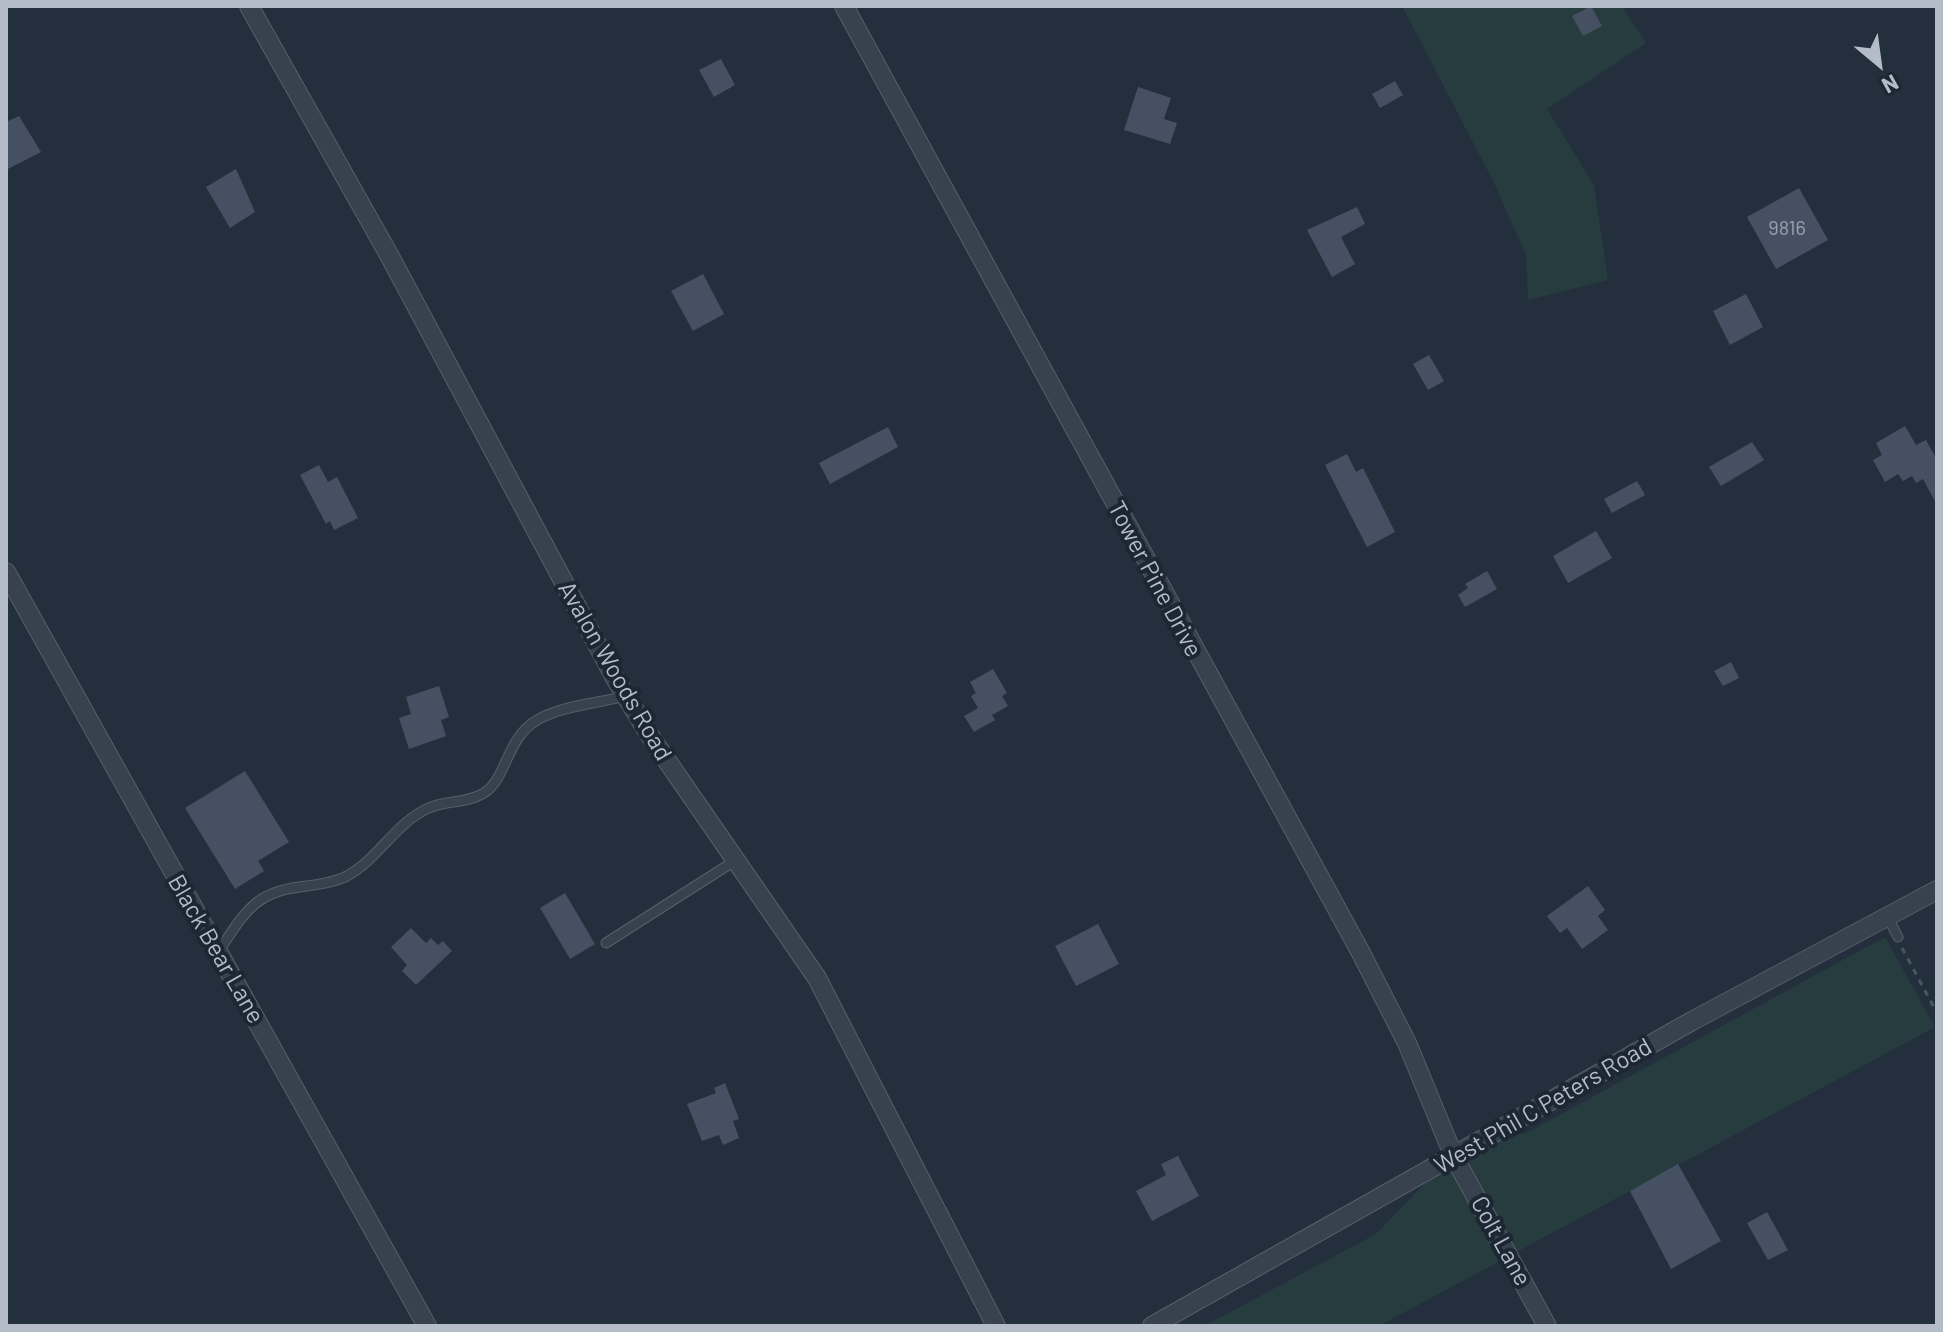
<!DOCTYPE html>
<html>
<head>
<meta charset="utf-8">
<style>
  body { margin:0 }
  #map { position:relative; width:1943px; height:1332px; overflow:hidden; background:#242f3e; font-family:Barlow,sans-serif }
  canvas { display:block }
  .frame { position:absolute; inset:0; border:8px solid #b4bcc9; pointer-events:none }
  .north { position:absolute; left:1839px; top:24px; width:80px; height:80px; -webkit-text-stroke:6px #1d2633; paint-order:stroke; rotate:151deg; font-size:22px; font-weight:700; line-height:32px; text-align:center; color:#b4bcc9 }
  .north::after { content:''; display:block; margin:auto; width:28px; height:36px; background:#b4bcc9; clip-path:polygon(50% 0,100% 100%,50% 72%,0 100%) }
</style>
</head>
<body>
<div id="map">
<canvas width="1943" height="1332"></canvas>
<div class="frame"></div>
<div class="north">N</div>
</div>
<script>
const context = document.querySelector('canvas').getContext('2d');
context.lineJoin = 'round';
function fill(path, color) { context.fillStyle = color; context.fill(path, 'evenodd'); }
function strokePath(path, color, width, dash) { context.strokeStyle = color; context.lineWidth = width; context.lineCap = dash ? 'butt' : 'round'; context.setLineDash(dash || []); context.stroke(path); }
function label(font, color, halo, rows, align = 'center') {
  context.font = font + ' Barlow,sans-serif'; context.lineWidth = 8; context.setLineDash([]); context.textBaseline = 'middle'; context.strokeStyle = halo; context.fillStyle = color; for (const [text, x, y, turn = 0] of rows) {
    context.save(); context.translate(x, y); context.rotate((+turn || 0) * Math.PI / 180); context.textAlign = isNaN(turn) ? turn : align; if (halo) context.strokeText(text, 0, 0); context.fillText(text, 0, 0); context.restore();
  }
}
const green = new Path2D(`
  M1402 6H1622L1646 43 1547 109 1594 185 1608 280 1528 300 1526 255 1493 181Z
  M1885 937 1935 1027 1379 1326H1204L1376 1234 1425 1183 1430 1158 1462 1153 1528 1132Z`);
const building = new Path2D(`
  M1591 6 1602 26 1583 36 1572 16Z
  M721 59 735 85 714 97 699 70Z
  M1395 81 1403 95 1380 108 1372 94Z
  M1138 87 1171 98 1164 119 1177 123 1170 144 1124 130Z
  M19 116 41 152 6 170V122Z
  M236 169 255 212 230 228 206 187Z
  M1799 188 1828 240 1776 269 1747 217Z
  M1357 207 1365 224 1341 237 1355 264 1332 277 1307 230Z
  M703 274 724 314 693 331 671 291Z
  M1746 294 1763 327 1730 345 1713 311Z
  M1429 355 1444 381 1428 390 1413 364Z
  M1905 426 1916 445 1926 440 1937 460V505L1923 479 1916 483 1912 476 1903 481 1898 474 1885 482 1873 460 1882 455 1876 443Z
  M888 427 898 447 830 484 819 463Z
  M1752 442 1764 460 1721 486 1709 467Z
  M1347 454 1356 472 1363 468 1395 532 1367 547 1325 465Z
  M319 465 328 482 337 477 358 518 334 530 330 521 326 524 300 475Z
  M1637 481 1645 495 1612 513 1604 499Z
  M1596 531 1612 558 1568 583 1553 556Z
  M1487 571 1497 589 1465 607 1458 595 1468 588 1465 584Z
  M1731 662 1739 678 1723 686 1714 671Z
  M993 669 1007 693 1002 696 1008 706 992 715 995 720 974 732 964 716 978 708 971 696 976 693 970 682Z
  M439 686 449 717 441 720 446 736 409 749 399 718 411 714 406 697Z
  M245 771 289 842 258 861 264 871 235 889 185 808Z
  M1588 886 1605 910 1598 916 1608 930 1582 949 1567 928 1560 933 1547 916Z
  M565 893 595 944 570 959 540 908Z
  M1098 924 1119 964 1076 986 1055 946Z
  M411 928 426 943 431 938 438 945 443 941 452 951 416 985 402 971 407 965 391 947Z
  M725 1083 739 1119 733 1121 739 1138 723 1145 719 1135 702 1141 687 1104 716 1093 714 1088Z
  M1178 1156 1199 1196 1152 1221 1136 1191 1166 1175 1161 1164Z
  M1678 1164 1721 1241 1671 1269 1630 1191Z
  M1767 1212 1788 1250 1768 1260 1747 1223Z`);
const path = new Path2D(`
  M1902 948 1937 1013`);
const service = new Path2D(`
  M1887 916 1898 937
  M606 943 736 860
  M218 952C244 915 252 893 299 887 315 885 333 883 347 876 375 861 393 828 421 812 441 799 464 805 484 793 507 779 506 738 537 720 564 705 596 704 625 696`);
const minor = new Path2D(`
  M249 6 388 253 615 678 652 739 817 978 996 1326
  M844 6 1361 953 1407 1043 1454 1157 1547 1326
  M6 572 427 1326
  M1152 1326 1692 1021 1937 890`);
const numberNames = [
  ["9816",1787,228]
];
const streetNames = [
  ["Tower Pine Drive",1155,579,62],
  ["Avalon Woods Road",615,671,60],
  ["Black Bear Lane",216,949,60],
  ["West Phil C Peters Road",1543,1106,-30],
  ["Colt Lane",1501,1241,61]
];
fill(green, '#263c3f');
fill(building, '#455162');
strokePath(service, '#565f6c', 11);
strokePath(minor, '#565f6c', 20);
strokePath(path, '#44595c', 3, [6, 6]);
strokePath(service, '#38414e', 9);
strokePath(minor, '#38414e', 18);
label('20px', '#98a1af', null, numberNames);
label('24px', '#b4bcc9', '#1d2633', streetNames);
</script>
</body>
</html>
